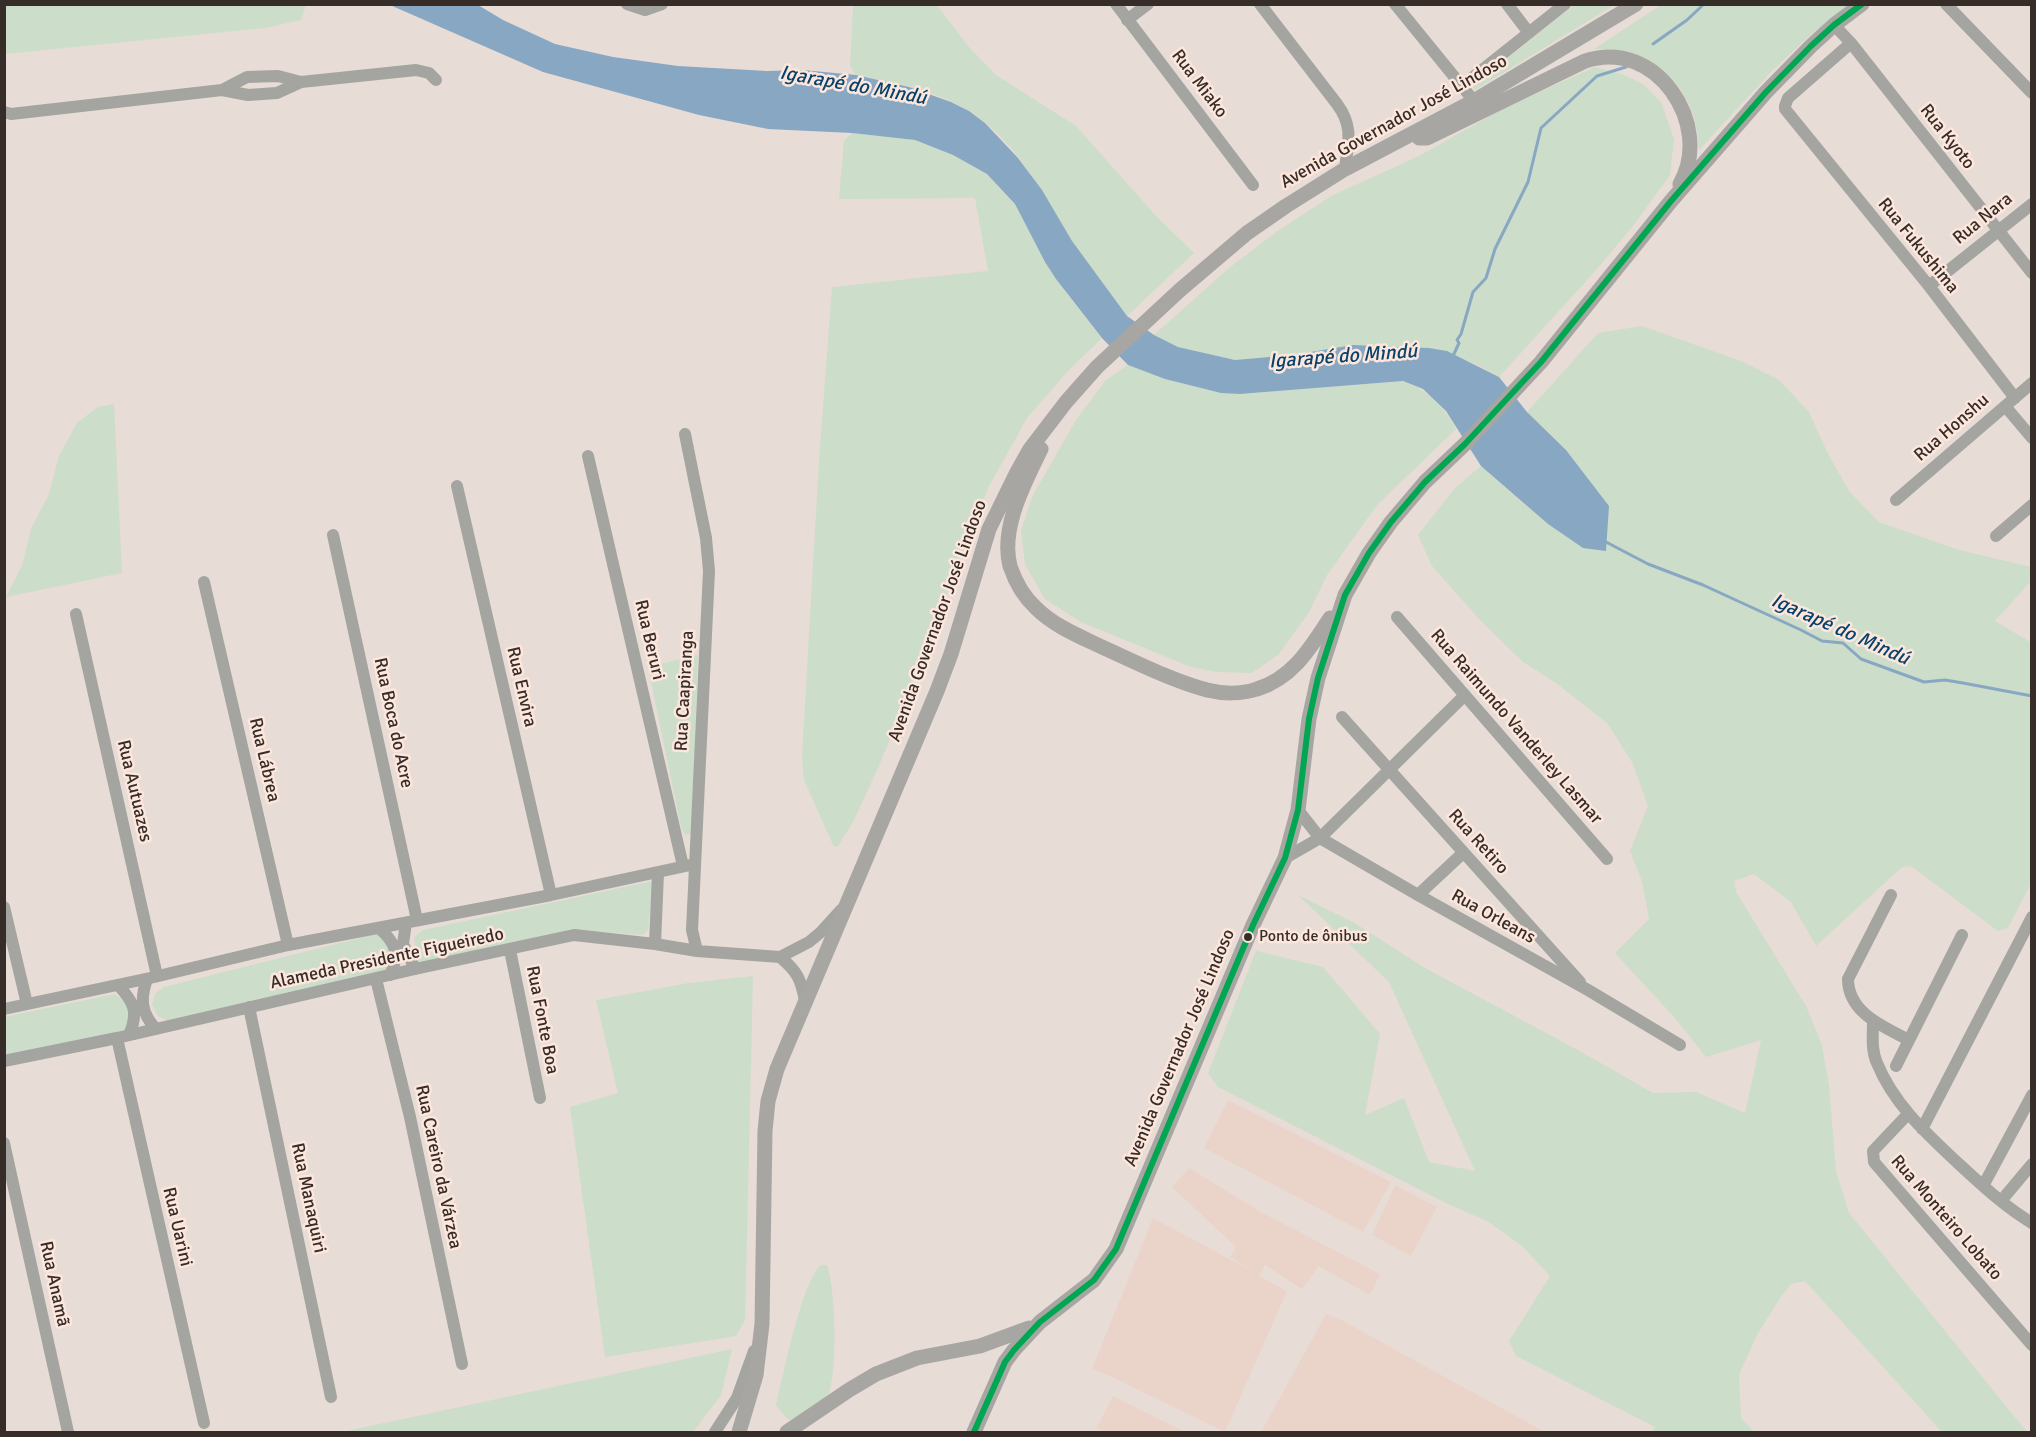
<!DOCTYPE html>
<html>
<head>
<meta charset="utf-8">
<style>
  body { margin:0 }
  #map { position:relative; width:2036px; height:1437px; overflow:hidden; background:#e8dcd6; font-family:Signika,sans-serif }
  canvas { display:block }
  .frame { position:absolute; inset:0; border:6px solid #362d29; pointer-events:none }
</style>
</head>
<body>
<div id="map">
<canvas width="2036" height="1437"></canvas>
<div class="frame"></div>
</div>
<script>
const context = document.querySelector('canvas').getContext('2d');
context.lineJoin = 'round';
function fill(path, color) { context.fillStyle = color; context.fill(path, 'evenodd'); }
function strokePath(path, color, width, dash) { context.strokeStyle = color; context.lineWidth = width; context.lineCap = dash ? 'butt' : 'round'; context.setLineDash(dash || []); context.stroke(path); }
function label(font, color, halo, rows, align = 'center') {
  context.font = font + ' Signika,sans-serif'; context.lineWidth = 5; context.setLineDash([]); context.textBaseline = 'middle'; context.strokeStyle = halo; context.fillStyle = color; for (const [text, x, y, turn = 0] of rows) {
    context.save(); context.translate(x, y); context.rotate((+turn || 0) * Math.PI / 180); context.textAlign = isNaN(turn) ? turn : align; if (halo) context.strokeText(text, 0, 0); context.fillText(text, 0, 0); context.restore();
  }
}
const built = new Path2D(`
  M1228 1100 1391 1182 1363 1232 1204 1148Z
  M1189 1168 1261 1212 1380 1274 1370 1295 1319 1266 1302 1289 1265 1265 1259 1276 1287 1291 1225 1432 1114 1378 1092 1369 1153 1218 1250 1270 1230 1257 1236 1247 1172 1187Z
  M1395 1185 1437 1207 1411 1256 1372 1235Z
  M1326 1314 1343 1321 1545 1432H1261Z
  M1113 1396 1185 1432H1103L1096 1429Z`);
const green = new Path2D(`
  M5 4H306V5L301 20 265 28 5 54Z
  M853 5H937L968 46 996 75 1076 126 1156 216 1194 253 1127 316C1108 290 1087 265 1070 239 1042 193 1016 140 969 111 935 90 894 83 856 75L850 66Z
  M1574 5H1614L1475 90 1473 86Z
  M1661 5H1849L1807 38 1772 71 1699 150C1698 89 1656 47 1594 49Z
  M1595 67 1624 75 1643 84 1661 102 1674 139 1670 175 1633 226 1596 270 1499 377 1476 364 1429 348 1353 345 1292 355 1235 360 1178 347 1154 335 1229 268 1275 233 1331 196 1419 156 1506 107Z
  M852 133 915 140 953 155 987 174 1015 204 1045 262 1067 294 1102 338 1069 370 1027 418 988 488 910 691 878 768 853 822 838 846 834 847 804 780 802 756 819 461 832 287 988 271 975 198 839 199 844 141Z
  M1642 326 1741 361 1779 380 1809 412 1827 452 1849 491 1879 522 1959 550 2031 567V581L1995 621 2032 643 2031 883 2008 928 1998 931 1911 866 1902 867 1816 946 1791 902 1754 874 1734 881 1736 892 1806 1006 1822 1045 1829 1086 1836 1171 1849 1213 2027 1432H1942L1805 1281 1791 1284 1780 1298 1757 1335 1739 1375 1741 1418 1754 1432H1652L1655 1427 1516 1356 1509 1341 1550 1276 1521 1245 1487 1221 1448 1204 1218 1087 1208 1073 1256 951 1323 967 1380 1034 1365 1115 1404 1098 1429 1162 1475 1171 1389 982 1298 895 1353 922 1425 968 1576 1049 1653 1093 1696 1092 1745 1113 1761 1040 1706 1057 1675 1018 1615 953 1649 919 1642 881 1630 851 1648 806 1632 762 1607 723 1556 683 1523 662 1481 621 1432 566 1418 535 1455 488 1481 466 1548 524 1583 548 1609 506 1566 450 1527 412 1598 333Z
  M1128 365C1164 379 1201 391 1240 394L1403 381C1430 392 1442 404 1456 429L1377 505 1327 575 1309 612 1279 654 1252 673 1217 672 1191 667 1081 622 1045 599 1025 564 1021 530 1033 495 1076 420 1106 380Z
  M114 404 122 573 6 597 23 563 31 529 49 494 59 456 77 423 98 407Z
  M698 655 693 833 685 835 681 827 648 667Z
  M653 881 648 930 643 935 583 931 419 965 414 938 423 930Z
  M376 934 390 943 391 964 382 974 169 1021 158 1016 152 1005 155 994 164 987Z
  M753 976 745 1320 736 1336 605 1357 570 1107 618 1093 596 1000 689 983Z
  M115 994 128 1004 133 1017 124 1031 5 1056 4 1017Z
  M821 1265H827C836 1290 839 1382 825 1404 821 1412 812 1418 806 1425L787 1419 776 1405C783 1377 802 1280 821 1265Z
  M732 1349 721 1395 693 1432H342Z`);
const water = new Path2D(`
  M390 5H478L503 20 555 44 613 57 678 66 767 71 803 70 856 75 909 87 951 102 969 111 985 123 1018 158 1042 190 1072 241 1127 316 1154 335 1178 347 1235 360 1292 355 1353 345 1429 348 1447 351 1499 377 1527 412 1566 450 1609 506 1606 551 1583 548 1548 524 1481 466 1446 411 1423 389 1403 381 1240 394 1221 393 1165 379 1128 365 1102 338 1056 279 1045 262 1015 204 987 174 953 155 915 140 852 133 768 129 699 115 543 72Z`);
const stream = new Path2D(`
  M1653 44 1687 20 1704 4
  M1453 356 1459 343 1457 340 1461 334 1473 292 1486 278 1495 249 1528 182 1541 128 1597 76 1626 67
  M1606 542 1648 564 1703 585 1801 630 1822 641 1843 643 1861 659 1924 682 1945 680 1963 683 2032 696`);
const minor = new Path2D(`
  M627 4 645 10 662 4
  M1116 4 1253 185
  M1260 4 1337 104C1354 127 1348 143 1345 169
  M1395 4 1474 101
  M1507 4 1529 33
  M1946 4 2032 93
  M1127 20 1148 4
  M1834 25 1851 43 2032 273
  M1851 43 1788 98 1785 106V109L1929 286 2015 398
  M1462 86 1565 4
  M222 90 247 77 278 76 301 82
  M4 112 11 114 222 90 248 95 277 93 301 82 416 70 429 73 436 80
  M1929 286 2032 204
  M2005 406 2032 438
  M685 434 706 538 709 571 692 930 697 951
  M588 456 683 866
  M457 486 551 895
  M1896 500 2032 383
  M333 535 417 920
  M1996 536 2032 505
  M204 582 288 945
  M76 614 157 976
  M1397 617 1607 859
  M1342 717 1580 982
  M1298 810 1320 838 1418 895 1588 990 1680 1045
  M1285 858 1320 838 1465 695
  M1418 895 1463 853
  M1891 895 1848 979C1848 1013 1884 1027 1909 1040
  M4 907 27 1004
  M406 923 403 944 415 969
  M379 928C396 943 400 954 390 975
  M655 944 658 873
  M510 950 540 1098
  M780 957C797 971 801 979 805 1001
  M147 979C140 999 141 1013 156 1029
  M376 979 410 1117 462 1364
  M118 985C134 1002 139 1012 129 1035
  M249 1007 331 1397
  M4 1009 150 978 288 945 551 895 695 864
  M1873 1022C1873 1035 1871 1050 1877 1063 1894 1105 1928 1135 1960 1165 1983 1186 2005 1207 2032 1223
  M117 1038 204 1423
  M4 1061 117 1038 415 969 574 935 655 944 697 951 780 957 809 942 821 932 841 910
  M1896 1066 1962 935
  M1908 1114 1873 1151 1874 1162 2032 1345
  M1922 1129 2032 917
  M4 1143 68 1432
  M1983 1186 2032 1095
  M2001 1201 2032 1164
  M715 1432 737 1398 754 1351`);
const major = new Path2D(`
  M1419 138H1427L1585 61C1656 37 1714 125 1680 184
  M1041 449C1025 482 1000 528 1010 566 1015 581 1024 597 1036 608 1054 626 1079 636 1102 647 1135 662 1173 681 1207 690 1223 694 1242 694 1257 689 1293 678 1311 647 1330 618
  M739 1432 756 1375 762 1324 765 1131 768 1101 777 1069 937 691 951 654 989 529 1016 474 1030 449 1066 402 1097 367 1180 290 1247 233 1286 206 1345 169 1474 101 1636 4
  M787 1432 849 1390 876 1374 917 1358 980 1346 1029 1328
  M974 1432 1005 1362 1014 1350 1040 1322 1094 1280 1116 1249 1253 925 1285 858 1298 810 1309 719 1318 678 1345 595 1369 553 1391 522 1425 482 1465 444 1541 362 1671 201 1766 92 1811 46 1834 25 1862 4`);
const bus1 = new Path2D(`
  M974 1432 1005 1362 1014 1350 1040 1322 1094 1280 1116 1249 1253 925 1285 858 1298 810 1309 719 1318 678 1345 595 1369 553 1391 522 1425 482 1465 444 1541 362 1671 201 1766 92 1811 46 1834 25 1862 4`);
const markers = [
  [1248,937,5,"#362d29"]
];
const busNames = [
  ["Ponto de ônibus",1259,937]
];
const streetNames = [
  ["Rua Miako",1199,84,53],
  ["Avenida Governador José Lindoso",1394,122,-29],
  ["Rua Kyoto",1947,137,52],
  ["Rua Nara",1983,219,-39],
  ["Rua Fukushima",1918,246,51],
  ["Rua Honshu",1952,428,-41],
  ["Avenida Governador José Lindoso",938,621,-70],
  ["Rua Beruri",649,640,77],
  ["Rua Envira",521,687,77],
  ["Rua Caapiranga",685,691,-87],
  ["Rua Boca do Acre",393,723,78],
  ["Rua Raimundo Vanderley Lasmar",1516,727,49],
  ["Rua Lábrea",264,760,77],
  ["Rua Autuazes",134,791,77],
  ["Rua Retiro",1478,842,48],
  ["Rua Orleans",1493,917,29],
  ["Alameda Presidente Figueiredo",387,959,-12],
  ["Rua Fonte Boa",542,1020,79],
  ["Avenida Governador José Lindoso",1180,1048,-67],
  ["Rua Careiro da Várzea",438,1167,78],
  ["Rua Manaquiri",308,1198,78],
  ["Rua Monteiro Lobato",1946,1218,49],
  ["Rua Uarini",177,1227,77],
  ["Rua Anamã",54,1284,78]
];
const waterNames = [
  ["Igarapé do Mindú",853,86,10],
  ["Igarapé do Mindú",1343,357,-4],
  ["Igarapé do Mindú",1840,630,24]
];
fill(built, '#ead4c9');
fill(green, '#ccddca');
fill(water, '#88a7c3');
strokePath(stream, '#88a7c3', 3);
strokePath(minor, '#a4a4a1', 12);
strokePath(major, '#a8a6a2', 15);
strokePath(bus1, '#00a651', 6);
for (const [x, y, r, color] of markers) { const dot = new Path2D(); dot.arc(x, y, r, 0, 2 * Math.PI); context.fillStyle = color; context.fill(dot); strokePath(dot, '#fde6db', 2); }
label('16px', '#362d29', '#fde6db', busNames, 'left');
label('18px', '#362d29', '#fde6db', streetNames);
label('italic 20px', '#07426c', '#fde6db', waterNames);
</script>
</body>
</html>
